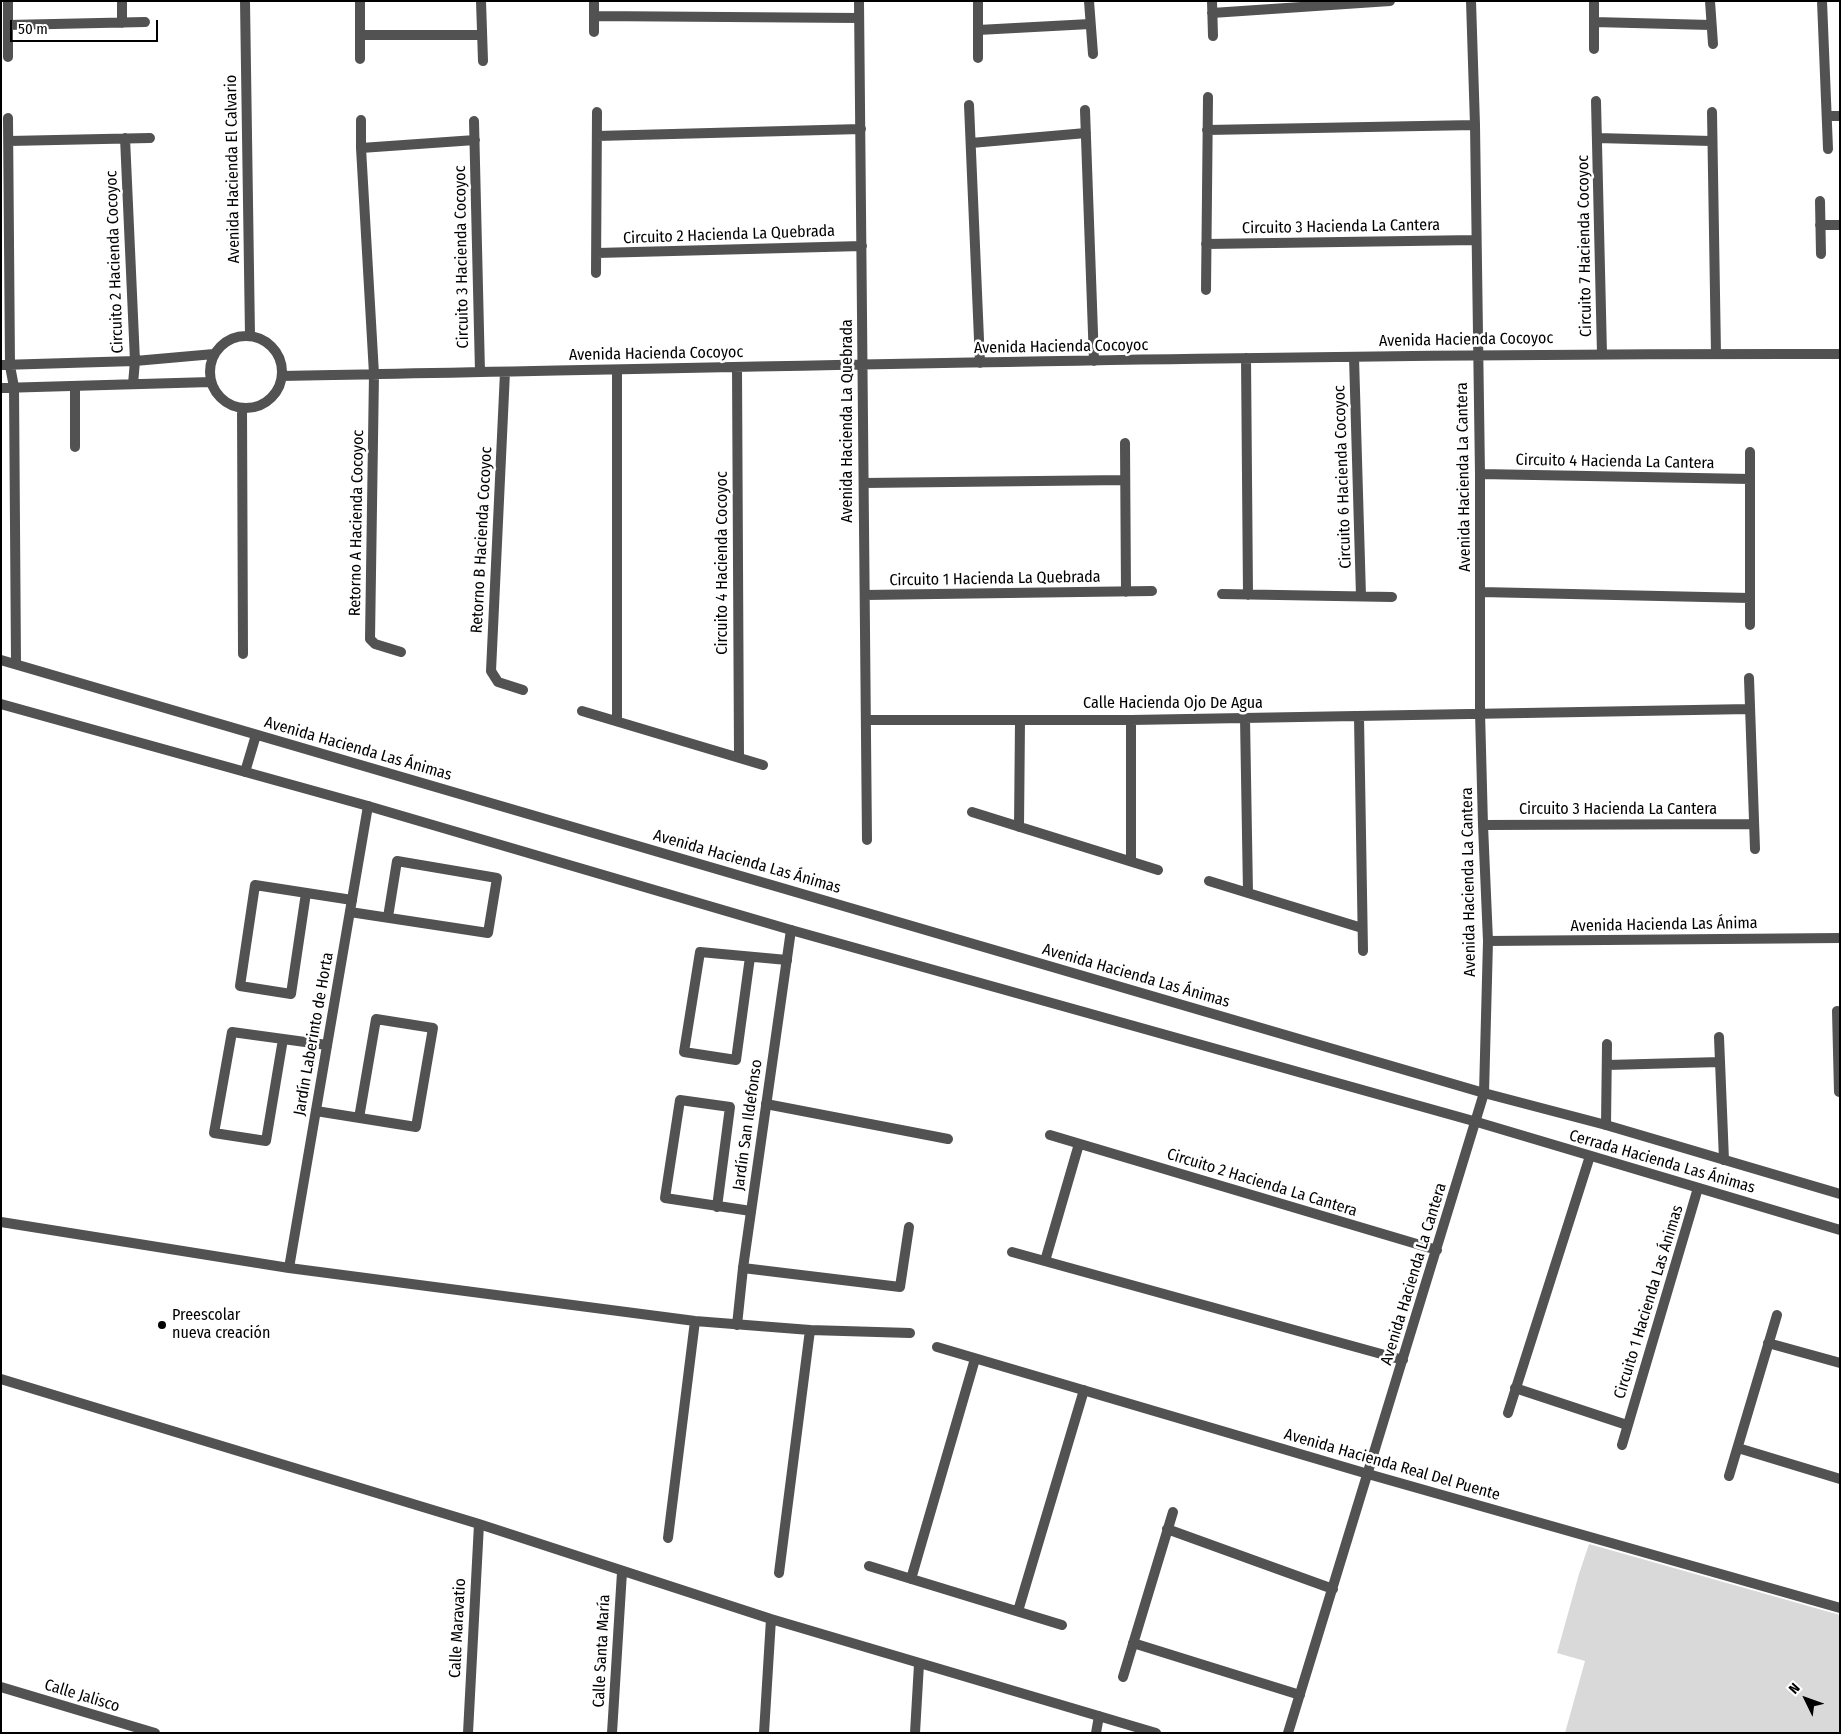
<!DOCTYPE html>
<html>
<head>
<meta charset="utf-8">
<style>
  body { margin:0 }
  #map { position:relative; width:1841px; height:1734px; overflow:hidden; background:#fff; font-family:"Fira Sans Condensed",sans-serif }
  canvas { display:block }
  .frame { position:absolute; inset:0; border:2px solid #000; pointer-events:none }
  .north { position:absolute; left:1781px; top:1674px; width:50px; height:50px; -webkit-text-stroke:4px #fff; paint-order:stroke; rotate:312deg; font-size:14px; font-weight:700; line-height:20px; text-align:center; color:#000 }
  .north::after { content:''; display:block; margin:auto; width:18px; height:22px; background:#000; clip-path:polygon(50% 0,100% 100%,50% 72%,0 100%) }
  .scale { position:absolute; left:10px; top:20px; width:148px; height:22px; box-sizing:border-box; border:2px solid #000; border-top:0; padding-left:6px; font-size:15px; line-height:18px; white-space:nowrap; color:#000; -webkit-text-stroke:4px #fff; paint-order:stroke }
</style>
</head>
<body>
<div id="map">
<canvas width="1841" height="1734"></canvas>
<div class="frame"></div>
<div class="north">N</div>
<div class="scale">50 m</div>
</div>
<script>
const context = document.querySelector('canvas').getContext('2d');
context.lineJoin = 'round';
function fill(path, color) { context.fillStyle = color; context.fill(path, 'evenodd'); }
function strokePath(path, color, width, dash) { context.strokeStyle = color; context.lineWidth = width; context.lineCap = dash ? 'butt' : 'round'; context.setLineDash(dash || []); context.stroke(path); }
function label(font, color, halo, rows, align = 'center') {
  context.font = font + ' "Fira Sans Condensed",sans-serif'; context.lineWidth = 5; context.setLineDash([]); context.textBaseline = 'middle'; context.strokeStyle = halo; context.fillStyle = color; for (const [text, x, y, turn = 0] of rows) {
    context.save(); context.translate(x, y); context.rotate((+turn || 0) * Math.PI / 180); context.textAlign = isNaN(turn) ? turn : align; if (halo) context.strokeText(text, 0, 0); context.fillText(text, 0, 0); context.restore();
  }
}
const green = new Path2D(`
  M1589 1544 1840 1615V1733H1565L1585 1661 1557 1653 1579 1574Z`);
const service = new Path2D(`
  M75 447V386
  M306 893 291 994 240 986 255 885 352 900
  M350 912 488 933 497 878 397 861 388 917
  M750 957 736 1060 684 1052 700 952 787 960
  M283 1039 266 1141 214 1133 232 1032 327 1045
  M766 1104 948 1139
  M316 1111 416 1127 433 1028 376 1019 359 1118
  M717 1207 730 1107 680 1100 665 1198 751 1211
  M743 1268 900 1287 909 1227`);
const minor = new Path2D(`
  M8 1V57
  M245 1 250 336
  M360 1V59
  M481 1 483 61
  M594 1V32
  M859 1 867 840
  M978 1V58
  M1089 1 1093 54
  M1212 1 1213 36
  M1710 1 1713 44
  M1822 1 1828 149
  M1212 13 1390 1
  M594 16 859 18
  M1594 22 1711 25
  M122 23V1
  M8 25 145 22
  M978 30 1090 24
  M360 35H482
  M1594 49V1
  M1596 101 1602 354
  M969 105 980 363
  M1085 110 1094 361
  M1712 112 1716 354
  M1827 116H1840
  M8 118 10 366 14 387 16 664
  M361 120V148L374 374 370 639 375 644 401 652
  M474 121 480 372
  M1207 130 1475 125
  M597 136 861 129
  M125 138 135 361 133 384
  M1597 138 1711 141
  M9 141 150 138
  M971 143 1086 133
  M361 148 475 140
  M1820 201 1821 254
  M1820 225H1840
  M1206 244 1476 240
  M597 253 862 246
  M596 273 597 112
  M1206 290 1208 97
  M210 372a36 36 0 1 1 72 0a36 36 0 1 1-72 0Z
  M1354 357 1361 596
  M1246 358 1248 595
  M1 365 135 361 214 354
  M737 368 739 758
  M617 370V721
  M505 372 491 671 498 682 523 690
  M282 376C801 366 1320 353 1840 354
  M1 388 211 382
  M242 408 243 654
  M1125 443 1126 592
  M1750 452V625
  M1480 474 1750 479
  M864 483 1125 480
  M1481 592 1750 598
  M1222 594 1392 597
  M865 595 1152 591
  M1749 678 1755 849
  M582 711 763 765
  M1359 717 1363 951
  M1245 718 1248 893
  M866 720H1131L1750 709
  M1131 720V861
  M972 812 1158 870
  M1483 825 1754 824
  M1019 827 1020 720
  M1209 881 1362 928
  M1488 941 1840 938
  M1837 1011 1839 1092
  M1719 1037 1724 1160
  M1607 1065 1720 1062
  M1606 1125 1607 1044
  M1050 1135 1437 1250
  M1 1222 289 1268 695 1321 810 1330 910 1333
  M1012 1252 1403 1360
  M1045 1261 1079 1144
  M289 1268 368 806
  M737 1325 743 1268 791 930
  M1768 1343 1840 1363
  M937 1347 1368 1474 1840 1608
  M1 1379 479 1524 771 1619 1156 1733
  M1515 1388 1627 1425
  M1508 1413 1590 1156
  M1622 1445 1698 1188
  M1738 1448 1840 1479
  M1729 1476 1777 1315
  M1167 1529 1333 1589
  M668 1538 695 1321
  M869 1566 1062 1625
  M779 1573 810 1330
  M911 1579 975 1359
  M1018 1611 1084 1390
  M1133 1643 1300 1695
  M1123 1677 1173 1512
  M1 1687 155 1733
  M468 1733 479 1524
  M612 1733 622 1572
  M764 1733 771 1619
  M915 1733 919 1664
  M1096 1733 1099 1716
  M1288 1733 1484 1093 1488 941 1483 825 1480 712V474L1475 125 1471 1`);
const tertiary = new Path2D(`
  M1 660 1484 1093 1606 1125 1840 1194
  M1 704 368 806 791 930 1477 1122 1840 1230
  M245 772 256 735`);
const markers = [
  [162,1325,5,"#000"]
];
const streetNames = [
  ["Avenida Hacienda El Calvario",233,169,-91],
  ["Circuito 3 Hacienda La Cantera",1341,227,-1],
  ["Circuito 2 Hacienda La Quebrada",729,235,-2],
  ["Circuito 7 Hacienda Cocoyoc",1585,246,-91],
  ["Circuito 3 Hacienda Cocoyoc",462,257,-91],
  ["Circuito 2 Hacienda Cocoyoc",115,262,-92],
  ["Avenida Hacienda Cocoyoc",1466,340,-1],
  ["Avenida Hacienda Cocoyoc",1061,347,-1],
  ["Avenida Hacienda Cocoyoc",656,354,-1],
  ["Avenida Hacienda La Quebrada",848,421,-90],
  ["Circuito 4 Hacienda La Cantera",1615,462,1],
  ["Circuito 6 Hacienda Cocoyoc",1343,477,-92],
  ["Avenida Hacienda La Cantera",1464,477,-91],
  ["Retorno A Hacienda Cocoyoc",357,523,-89],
  ["Retorno B Hacienda Cocoyoc",482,540,-87],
  ["Circuito 4 Hacienda Cocoyoc",723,563,-90],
  ["Circuito 1 Hacienda La Quebrada",995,579,-1],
  ["Calle Hacienda Ojo De Agua",1173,704],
  ["Avenida Hacienda Las Ánimas",358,749,16],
  ["Circuito 3 Hacienda La Cantera",1618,810],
  ["Avenida Hacienda Las Ánimas",747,862,16],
  ["Avenida Hacienda La Cantera",1469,882,-91],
  ["Avenida Hacienda Las Ánima",1664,925,-1],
  ["Avenida Hacienda Las Ánimas",1136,976,16],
  ["Jardín Laberinto de Horta",314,1034,-80],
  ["Jardín San Ildefonso",748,1125,-82],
  ["Cerrada Hacienda Las Ánimas",1662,1162,16],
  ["Circuito 2 Hacienda La Cantera",1262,1183,17],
  ["Avenida Hacienda La Cantera",1414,1274,-73],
  ["Circuito 1 Hacienda Las Ánimas",1649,1302,-73],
  ["Avenida Hacienda Real Del Puente",1392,1465,16],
  ["Calle Maravatio",458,1628,-87],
  ["Calle Santa María",602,1651,-87],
  ["Calle Jalisco",82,1696,17]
];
const poiNames = [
  ["Preescolar",172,1316],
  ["nueva creación",172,1334]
];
fill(green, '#d9d9d9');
strokePath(service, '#525252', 10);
strokePath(minor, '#525252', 10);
strokePath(tertiary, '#525252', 10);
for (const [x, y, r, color] of markers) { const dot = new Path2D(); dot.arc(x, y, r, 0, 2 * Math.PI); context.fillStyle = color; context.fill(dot); strokePath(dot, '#fff', 2); }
label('16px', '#000', '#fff', streetNames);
label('16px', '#000', '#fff', poiNames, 'left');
</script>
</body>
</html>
